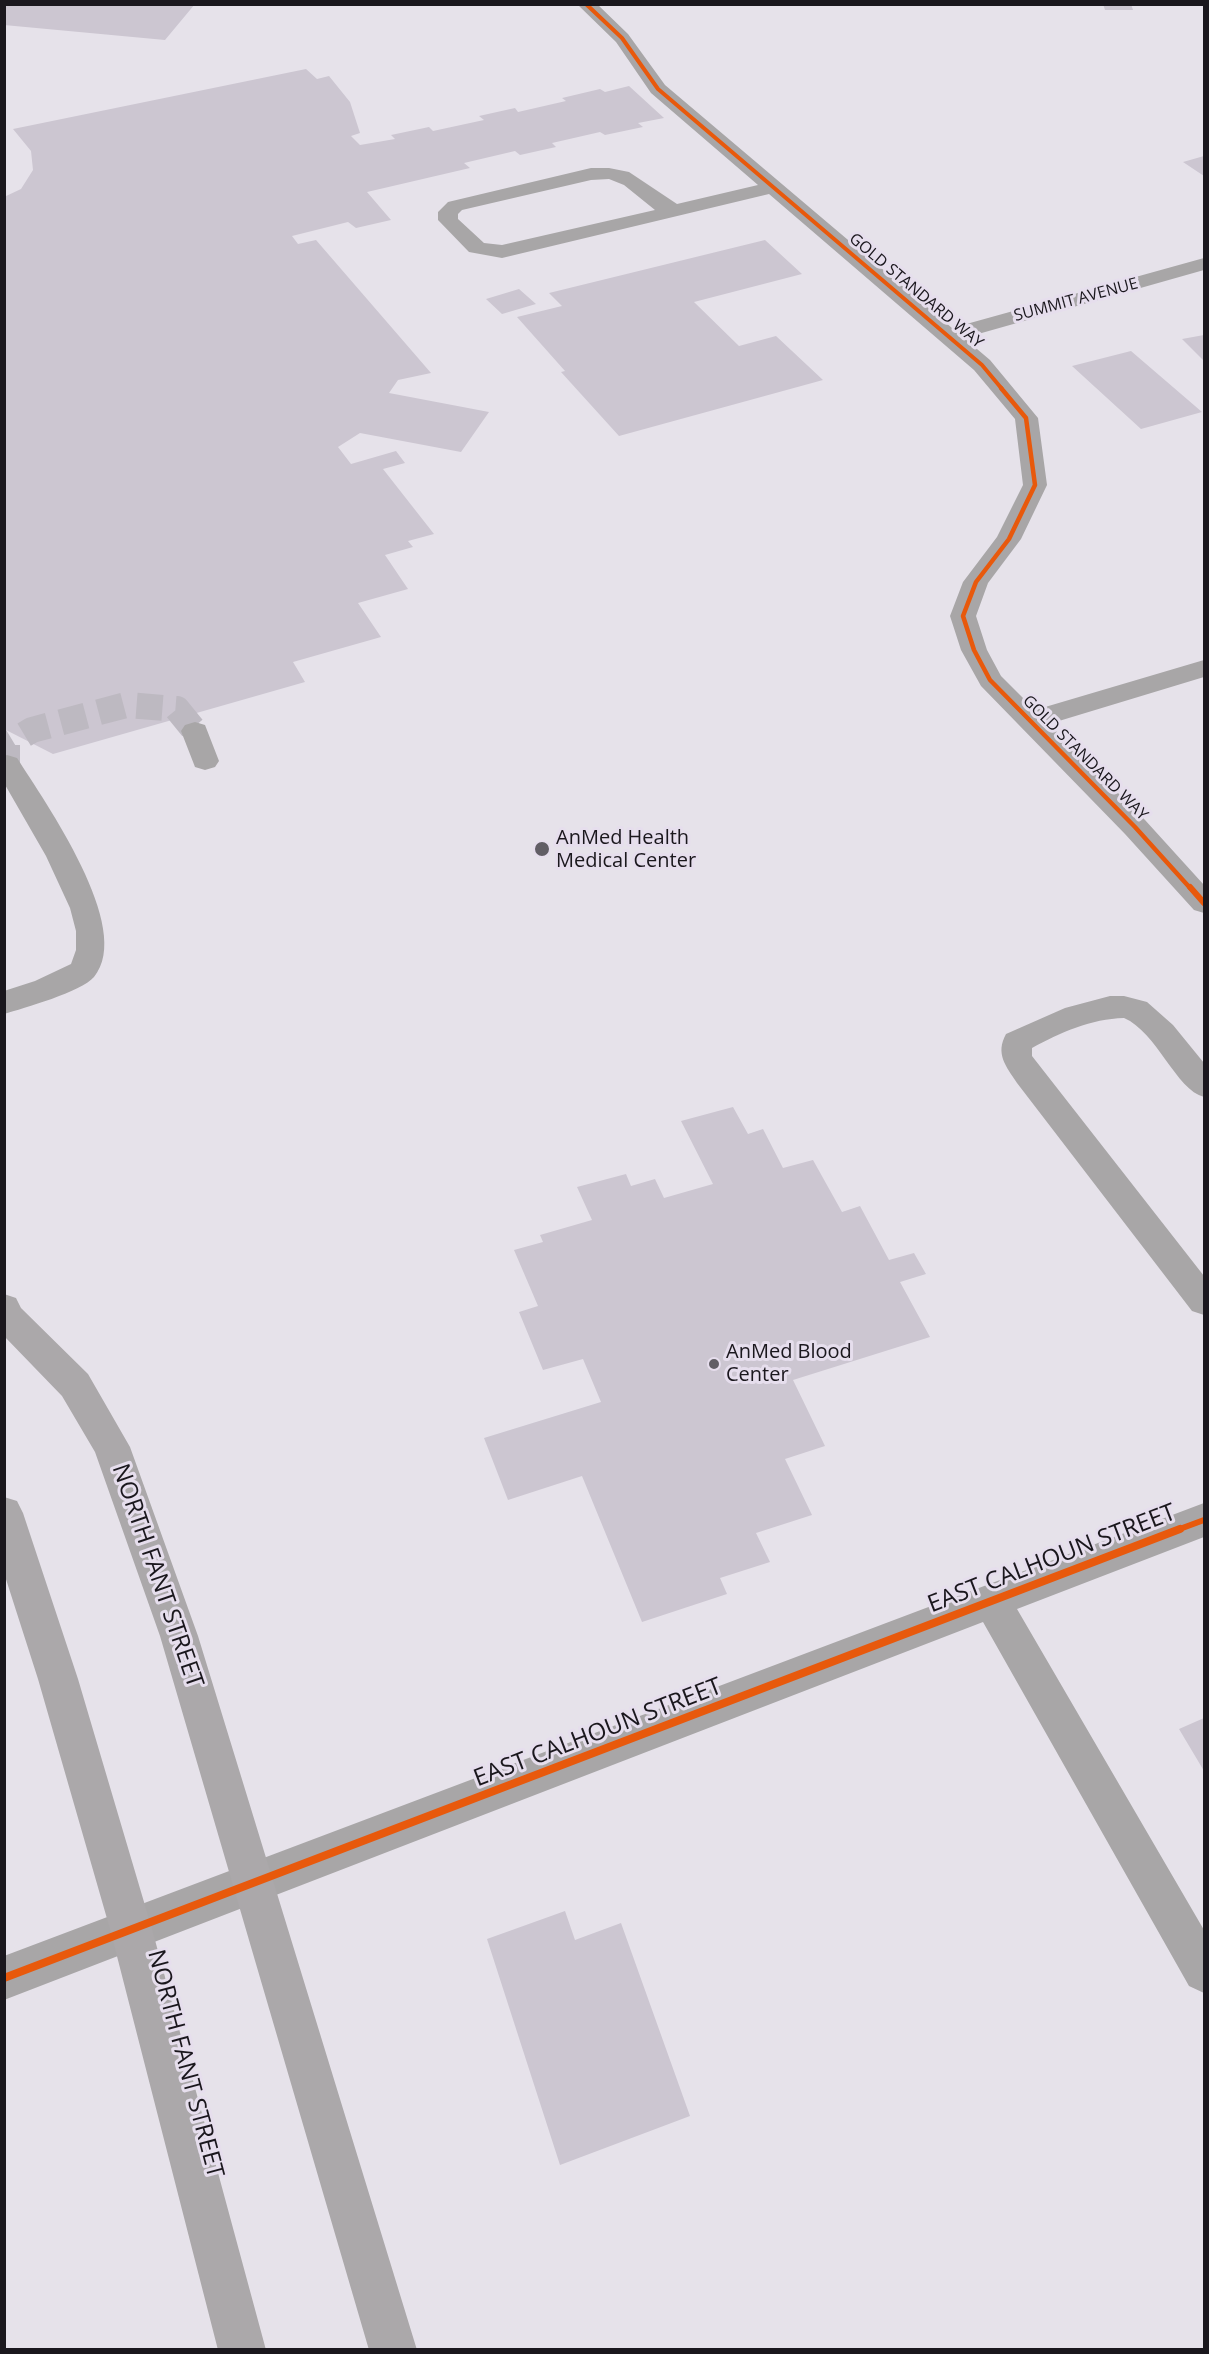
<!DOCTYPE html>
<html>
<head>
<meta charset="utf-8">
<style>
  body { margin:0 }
  #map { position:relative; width:1209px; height:2354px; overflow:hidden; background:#e6e2ea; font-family:"Open Sans",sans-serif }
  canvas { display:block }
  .frame { position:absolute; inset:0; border:6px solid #1a171d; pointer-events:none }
</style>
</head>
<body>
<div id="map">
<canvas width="1209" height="2354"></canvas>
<div class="frame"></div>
</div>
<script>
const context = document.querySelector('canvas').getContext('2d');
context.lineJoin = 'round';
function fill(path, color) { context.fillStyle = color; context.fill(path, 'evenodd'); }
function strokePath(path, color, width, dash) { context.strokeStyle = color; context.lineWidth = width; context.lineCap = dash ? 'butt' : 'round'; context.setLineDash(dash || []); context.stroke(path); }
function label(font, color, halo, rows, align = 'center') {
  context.font = font + ' "Open Sans",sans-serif'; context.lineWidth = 6; context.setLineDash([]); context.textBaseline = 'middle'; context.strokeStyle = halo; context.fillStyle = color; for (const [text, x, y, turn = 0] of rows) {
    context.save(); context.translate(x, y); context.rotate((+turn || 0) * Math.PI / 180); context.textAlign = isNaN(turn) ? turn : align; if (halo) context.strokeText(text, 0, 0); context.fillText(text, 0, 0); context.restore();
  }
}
const building = new Path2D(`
  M4 4H195L165 40 4 25Z
  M1103 4H1131L1133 10H1105Z
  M306 69 317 79 329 76 350 102 360 133 351 136 360 145 395 139 391 135 429 127 433 131 484 120 479 116 515 108 518 112 566 101 562 98 600 89 605 92 629 86 664 118 638 123 643 127 605 135 600 132 552 143 556 147 520 155 515 151 464 163 470 168 367 192 391 220 356 228 348 222 292 236 298 244 316 240 431 373 398 380 389 393 489 412 461 452 360 433 338 447 351 464 396 451 405 463 383 469 434 534 408 541 413 547 385 555 408 589 358 603 381 637 293 662 305 682 53 754 4 729V197L21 189 33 170 31 151 13 129Z
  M1204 156V176L1183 162Z
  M765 240 802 274 694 302 739 346 776 336 823 380 619 436 561 372 565 371 517 317 562 306 549 293Z
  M519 289 536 304 502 314 486 299Z
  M1204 335V361L1182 339Z
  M1131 351 1202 412 1141 429 1072 366Z
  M733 1107 748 1134 763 1129 783 1168 813 1160 842 1212 860 1206 889 1260 914 1253 926 1274 900 1282 930 1337 793 1380 825 1446 785 1459 812 1515 756 1533 770 1562 720 1578 727 1594 642 1622 582 1476 508 1500 484 1438 601 1402 583 1359 543 1370 519 1312 538 1306 514 1250 543 1242 540 1235 592 1220 577 1187 626 1174 631 1186 655 1179 664 1198 713 1184 681 1121Z
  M1204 1718V1771L1179 1729Z
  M565 1911 575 1940 621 1923 690 2116 560 2165 487 1939Z`);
const minorTunnel = new Path2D(`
  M7 764V745L32 730 126 705 177 709 195 731`);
const minor = new Path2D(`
  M577 4H597L628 34 665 85 952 328 1204 258V270L964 338 990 360 1038 418 1047 485 1021 539 988 583 976 616 987 650 1001 676 1035 710 1204 660V677L1049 724 1145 820 1204 885V913L1194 910 1125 834 981 686 961 650 950 616 963 582 997 537 1023 485 1015 419 974 370 769 194 502 258 469 252 438 220V212L448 202 591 168H609L629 172 677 204 758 185 651 93 616 42ZM609 179 624 185 655 210 502 245 484 243 458 219V214L462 210 591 180Z
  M195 722 205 725 219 761 215 767 205 770 195 767 181 731 185 725Z
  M7 755 17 758C45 802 135 929 94 977 81 992 24 1008 4 1014V991L35 981 71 964 76 950V931L70 908 46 856 4 783V756Z
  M1110 996H1124L1147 1002 1173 1025 1204 1063V1097C1176 1090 1157 1032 1124 1018 1091 1019 1061 1032 1032 1048V1056L1204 1276V1315L1192 1311 1017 1083C1006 1066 995 1054 1006 1034L1065 1008Z
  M1204 1503V1537L1017 1609 1204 1930V1993L1189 1986 983 1622 4 2000V1956Z`);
const major = new Path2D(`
  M4 1294 16 1298 21 1308 88 1374 130 1447 198 1636 417 2350H369L160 1636 95 1452 62 1396 4 1336Z
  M4 1497 17 1501 23 1513 78 1679 152 1929 266 2350H218L110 1929 38 1679 4 1573Z`);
const cyclewayFar3 = new Path2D(`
  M586 4 622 38 658 89 982 365 1002 389`);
const cyclewayFar2 = new Path2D(`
  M1001 388 1026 418 1035 485 1009 539 976 582 963 616 974 650 990 680 1135 827 1191 889`);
const cyclewayFar1 = new Path2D(`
  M1190 887 1204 903
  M1177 1530 1204 1520`);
const cycleway = new Path2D(`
  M4 1978 1180 1529`);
const markers = [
  [542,849,8,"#615e65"],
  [714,1364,6,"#615e65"]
];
const farStreetnames = [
  ["GOLD STANDARD WAY",916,291,40],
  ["SUMMIT AVENUE",1076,300,-15],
  ["GOLD STANDARD WAY",1085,758,45]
];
const poiNames = [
  ["AnMed Health",556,838],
  ["Medical Center",556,861],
  ["AnMed Blood",726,1352],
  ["Center",726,1375]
];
const nearStreetnames = [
  ["EAST CALHOUN STREET",1052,1559,-21],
  ["NORTH FANT STREET",157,1576,71],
  ["EAST CALHOUN STREET",598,1733,-21],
  ["NORTH FANT STREET",185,2064,75]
];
fill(building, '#ccc6d1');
strokePath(minorTunnel, '#bdb9c1', 26, [26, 13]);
fill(minor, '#a8a6a7');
fill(major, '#aba8aa');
strokePath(cyclewayFar3, '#e8590c', 4);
strokePath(cyclewayFar2, '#e8590c', 4.5);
strokePath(cyclewayFar1, '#e8590c', 6);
strokePath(cycleway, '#e8590c', 8);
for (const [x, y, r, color] of markers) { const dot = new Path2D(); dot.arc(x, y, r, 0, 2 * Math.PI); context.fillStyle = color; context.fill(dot); strokePath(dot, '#e6deed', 2); }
label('16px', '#1a171d', '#e6deed', farStreetnames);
label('20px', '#1a171d', '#e6deed', poiNames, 'left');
label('24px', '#1a171d', '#e6deed', nearStreetnames);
</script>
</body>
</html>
